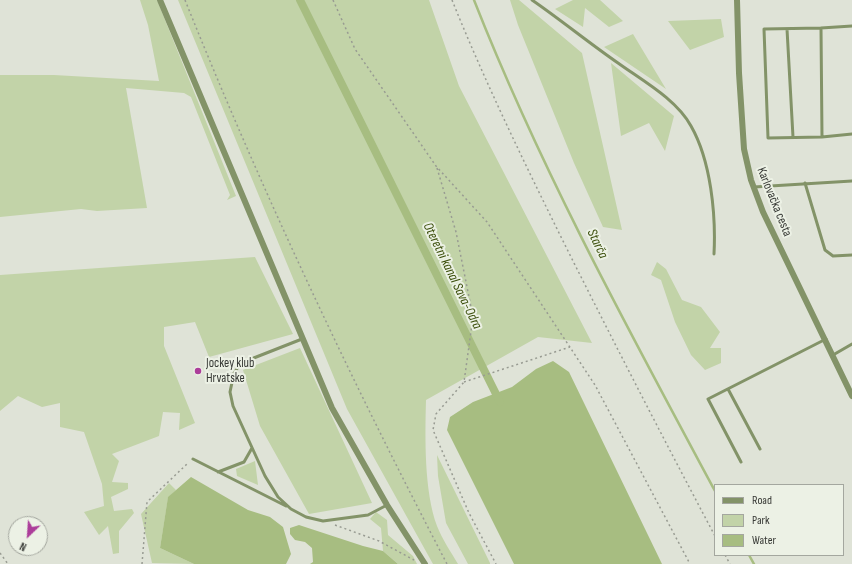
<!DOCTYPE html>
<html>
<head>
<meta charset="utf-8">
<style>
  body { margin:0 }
  #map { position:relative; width:852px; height:564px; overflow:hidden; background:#dfe3d7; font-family:"Sofia Sans Condensed",sans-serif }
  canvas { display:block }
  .legend { position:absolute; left:714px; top:484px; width:130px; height:72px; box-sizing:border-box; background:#ecf1e5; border:1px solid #a4a79f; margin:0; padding:5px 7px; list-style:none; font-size:12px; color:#373935 }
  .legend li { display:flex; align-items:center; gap:8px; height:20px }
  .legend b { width:20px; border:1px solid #a4a79f }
  .north { position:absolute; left:8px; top:516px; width:40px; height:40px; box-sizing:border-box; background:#ecf1e5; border:1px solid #a4a79f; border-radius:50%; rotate:205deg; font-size:11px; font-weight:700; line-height:16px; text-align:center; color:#373935 }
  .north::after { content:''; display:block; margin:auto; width:14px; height:18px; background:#ac3d9a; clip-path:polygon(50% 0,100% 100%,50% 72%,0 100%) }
</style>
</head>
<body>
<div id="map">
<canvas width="852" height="564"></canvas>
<ul class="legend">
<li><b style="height:5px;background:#839368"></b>Road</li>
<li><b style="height:11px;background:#c2d3a8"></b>Park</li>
<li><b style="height:11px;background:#a7bd81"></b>Water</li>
</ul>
<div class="north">N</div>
</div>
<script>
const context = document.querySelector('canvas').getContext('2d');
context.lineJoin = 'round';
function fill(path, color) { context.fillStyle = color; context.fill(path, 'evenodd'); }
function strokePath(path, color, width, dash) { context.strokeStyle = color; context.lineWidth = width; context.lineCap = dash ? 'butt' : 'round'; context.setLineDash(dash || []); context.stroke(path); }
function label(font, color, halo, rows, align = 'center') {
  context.font = font + ' "Sofia Sans Condensed",sans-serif'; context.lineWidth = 4; context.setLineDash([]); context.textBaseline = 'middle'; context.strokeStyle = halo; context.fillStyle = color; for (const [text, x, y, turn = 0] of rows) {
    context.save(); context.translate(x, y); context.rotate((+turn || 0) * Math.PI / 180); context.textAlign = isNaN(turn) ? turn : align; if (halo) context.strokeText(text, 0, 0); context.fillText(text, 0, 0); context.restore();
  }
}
const green = new Path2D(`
  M140 0H157L236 196 227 200 230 195 191 97 184 93 126 88 147 208 97 211 81 209 0 217V75H54L159 81 148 25Z
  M178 0H429L459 86 592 343 538 337 426 400C425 437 424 491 437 526 442 539 451 552 458 564H433L347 409Z
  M510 0H519L582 53 622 230 603 227 574 163 518 25Z
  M573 0H600L623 21 609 27 585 8 583 27 555 9Z
  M721 19 724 37 690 50 668 21Z
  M633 34 666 89 604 47Z
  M611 63 674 116 665 151 649 123 621 136Z
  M255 257 293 334 209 357 195 322 164 327V346L195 423 179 430 180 413 163 412 159 436 112 454 119 461 112 482 128 483V489L111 497 114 511 132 509 134 513 119 531V553L113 554 108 526 99 535 84 512 104 506 102 484 84 432 60 427V403L42 407 18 396 0 411V275Z
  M657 262 666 269 682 300 701 307 720 332 710 348H721V363L705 370 691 355 675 322 661 280 651 275Z
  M300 348 372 503 309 514 260 426 243 370Z
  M437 455 490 563V564H468L446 523 438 476Z
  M255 461 258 485 237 476 236 469Z
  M169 483 176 490 168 498 160 548 194 564 152 563 141 514Z
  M376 512 387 520 388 535 413 556 417 564H398L383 551 381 528 370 519Z`);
const water = new Path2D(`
  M553 361 569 372 662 564H514L447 430 450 417 473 402 512 387 536 369Z
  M191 477 248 510 270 517 283 527 291 554 286 564H194L160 548 168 497Z
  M299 525 363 546 383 551 398 564H310L313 562 312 548 305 542 295 540 290 534V528Z`);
const stream = new Path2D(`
  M474 0C541 170 629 331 715 491
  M749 555 754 564`);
const canal = new Path2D(`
  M300 0 500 402`);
const path = new Path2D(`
  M185 0C262 192 351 380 447 564
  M333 0 355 49 436 166 487 222 595 385 690 564
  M452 0C485 82 523 160 562 239 612 339 663 438 715 536
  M437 168 456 232 473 317 464 382 436 414 433 430 469 513 496 564
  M464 382 570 347
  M335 525 379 541 414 560
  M0 553 8 564
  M725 555 730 564
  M142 564 147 502 188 463`);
const service = new Path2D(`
  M532 0C561 20 589 43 618 63 643 81 676 99 691 126 711 161 716 215 714 254
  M852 26 821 28 822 137 852 134
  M821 28 764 29 768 138 822 137
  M787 29 793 137
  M805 183 825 250 833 256 852 255
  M754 187 852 181
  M302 339 241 363 234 373 230 392 233 406 265 476 278 497 291 509 306 517 323 521 368 515 387 505
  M833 355 852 344
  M728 389 760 449
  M193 459 286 506
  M741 462 708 399 826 339
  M218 472 244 462 252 448`);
const minor = new Path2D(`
  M160 0 332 408 387 505 425 564
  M737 0 739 73 744 149 751 180 763 212 852 396`);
const markers = [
  [198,371,4,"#ac3d9a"]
];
const streetNames = [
  ["Karlovačka cesta",774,202,68]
];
const poiNames = [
  ["Jockey klub",206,364],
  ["Hrvatske",206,379]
];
const waterNames = [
  ["Starča",597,244,64],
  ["Oteretni kanal Sava-Odra",452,276,64]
];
fill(green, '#c2d3a8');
fill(water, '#a7bd81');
strokePath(stream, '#a7bd81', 2.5);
strokePath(canal, '#a7bd81', 8);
strokePath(path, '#989b92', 1.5, [2, 3]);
strokePath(service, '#839368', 3);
strokePath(minor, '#839368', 6);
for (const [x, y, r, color] of markers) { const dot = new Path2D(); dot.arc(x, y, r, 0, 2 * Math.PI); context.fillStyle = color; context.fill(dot); strokePath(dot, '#ecf1e5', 1.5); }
label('13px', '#373935', '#ecf1e5', streetNames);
label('13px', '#373935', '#ecf1e5', poiNames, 'left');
label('italic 14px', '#3c4f0c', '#ecf1e5', waterNames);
</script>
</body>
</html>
